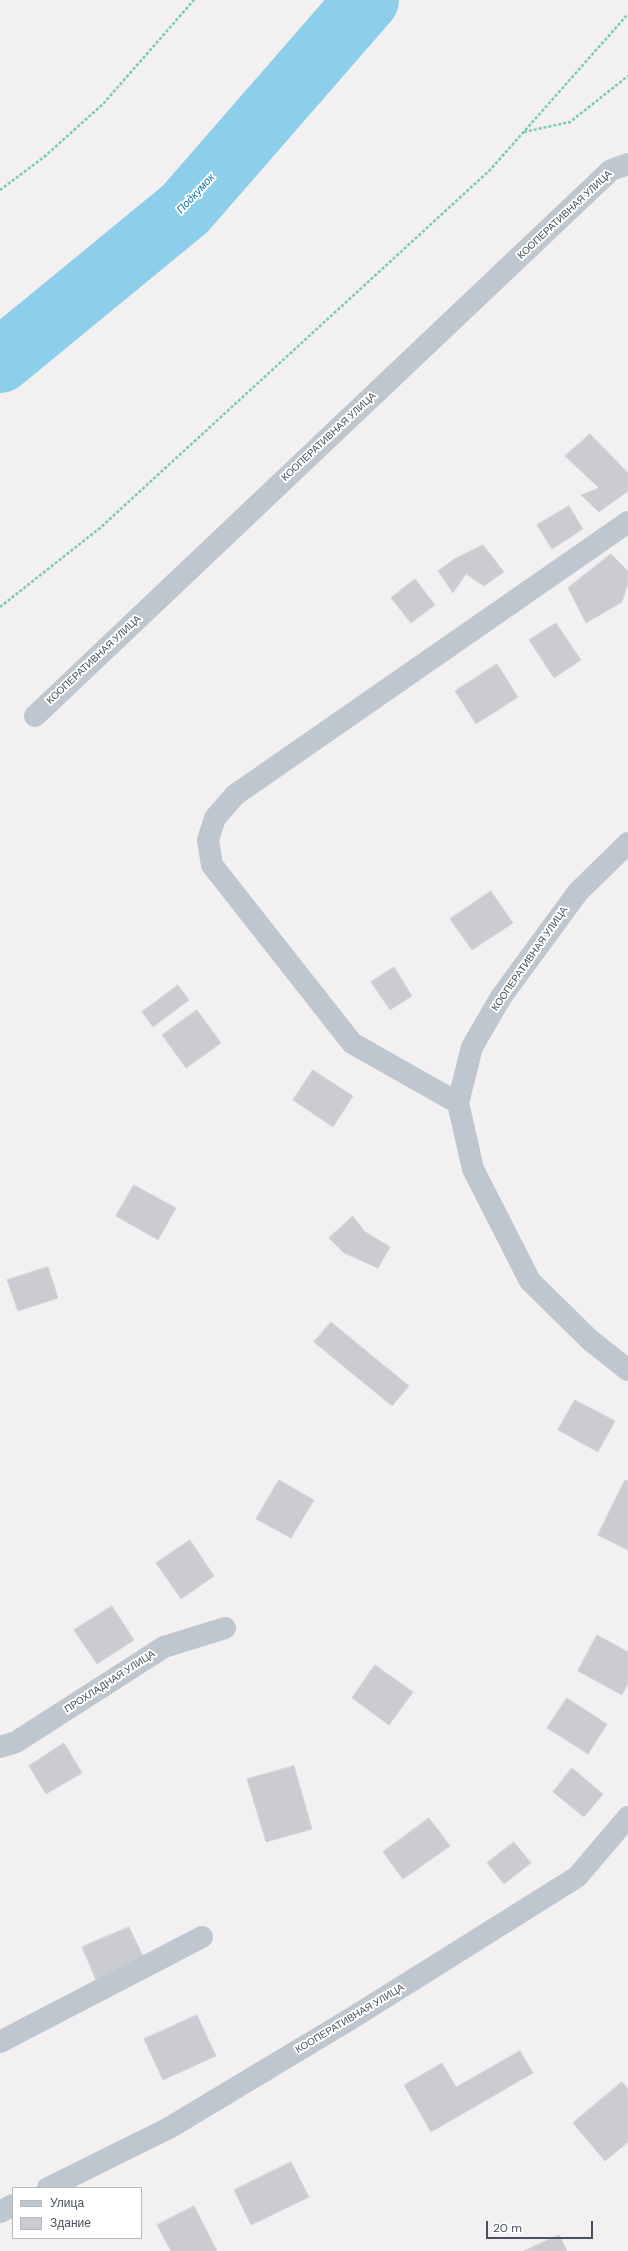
<!DOCTYPE html>
<html>
<head>
<meta charset="utf-8">
<style>
  body { margin:0 }
  #map { position:relative; width:628px; height:2251px; overflow:hidden; background:#f2f0f0; font-family:"DM Sans",sans-serif }
  canvas { display:block }
  .legend { position:absolute; left:12px; top:2187px; width:130px; height:52px; box-sizing:border-box; background:#fff; border:1px solid #b6b9be; margin:0; padding:5px 7px; list-style:none; font-size:12px; color:#48515d }
  .legend li { display:flex; align-items:center; gap:8px; height:20px }
  .legend b { width:20px; border:1px solid #b6b9be }
  .scale { position:absolute; left:486px; top:2221px; width:107px; height:18px; box-sizing:border-box; border:2px solid #48515d; border-top:0; padding-left:5px; font-size:12px; line-height:14px; white-space:nowrap; color:#48515d; -webkit-text-stroke:3px #fff; paint-order:stroke }
</style>
</head>
<body>
<div id="map">
<canvas width="628" height="2251"></canvas>
<ul class="legend">
<li><b style="height:5px;background:#bec6cf"></b>Улица</li>
<li><b style="height:11px;background:#caccd2"></b>Здание</li>
</ul>
<div class="scale">20 m</div>
</div>
<script>
const context = document.querySelector('canvas').getContext('2d');
context.lineJoin = 'round';
function strokePath(path, color, width, dash) { context.strokeStyle = color; context.lineWidth = width; context.lineCap = dash ? 'butt' : 'round'; context.setLineDash(dash || []); context.stroke(path); }
function fill(path, color) { context.fillStyle = color; context.fill(path, 'evenodd'); }
function label(font, color, halo, rows, align = 'center') {
  context.font = font + ' "DM Sans",sans-serif'; context.lineWidth = 4; context.setLineDash([]); context.textBaseline = 'middle'; context.strokeStyle = halo; context.fillStyle = color; for (const [text, x, y, turn = 0] of rows) {
    context.save(); context.translate(x, y); context.rotate((+turn || 0) * Math.PI / 180); context.textAlign = isNaN(turn) ? turn : align; if (halo) context.strokeText(text, 0, 0); context.fillText(text, 0, 0); context.restore();
  }
}
const river = new Path2D(`
  M0 361 185 209 367 0`);
const building = new Path2D(`
  M590 434 628 473V491L599 512 581 495 599 488 565 456Z
  M569 506 583 529 552 549 537 525Z
  M483 545 504 572 484 586 466 574 453 593 438 571 454 559Z
  M611 554 628 571V583L622 602 586 623 568 588Z
  M415 579 435 605 411 623 391 598Z
  M556 623 581 660 554 678 529 640Z
  M497 664 518 697 476 724 455 691Z
  M491 891 513 923 472 950 450 919Z
  M394 967 412 996 390 1010 371 982Z
  M178 985 189 1000 153 1027 142 1012Z
  M197 1010 221 1043 186 1068 162 1035Z
  M313 1070 353 1096 333 1127 293 1100Z
  M134 1185 176 1208 158 1240 116 1216Z
  M353 1216 364 1231 390 1247 378 1268 344 1253 329 1238Z
  M48 1267 58 1298 18 1311 7 1280Z
  M331 1322 409 1386 392 1406 314 1342Z
  M575 1400 615 1421 598 1452 558 1430Z
  M279 1480 314 1500 291 1538 256 1519Z
  M625 1480 628 1481V1550L598 1535Z
  M190 1540 214 1576 181 1599 156 1563Z
  M112 1606 134 1640 97 1664 74 1630Z
  M597 1635 628 1652V1683L622 1695 578 1671Z
  M375 1665 413 1692 389 1725 352 1698Z
  M567 1698 607 1724 588 1754 547 1728Z
  M64 1743 82 1773 46 1794 29 1766Z
  M294 1766 312 1829 266 1842 247 1779Z
  M572 1768 603 1794 584 1817 553 1792Z
  M429 1818 450 1846 403 1879 383 1852Z
  M514 1842 531 1863 504 1884 487 1863Z
  M129 1927 144 1958 96 1980 82 1947Z
  M197 2015 216 2056 163 2080 144 2039Z
  M520 2051 533 2073 431 2132 404 2085 442 2063 456 2087Z
  M622 2082 628 2089V2142L605 2161 573 2123Z
  M291 2162 309 2197 251 2225 234 2190Z
  M194 2206 217 2251H171L157 2225Z
  M559 2235 567 2251H524Z`);
const path = new Path2D(`
  M524 132 570 122 628 76
  M0 190 44 157 103 104 194 0
  M0 607 100 528 490 170 628 14`);
const street = new Path2D(`
  M35 716 611 170 628 164
  M628 843 578 892 501 997 472 1047 458 1103 473 1169 530 1281 590 1340 628 1370
  M458 1103 352 1043 212 865 208 840 215 818 235 795 628 522
  M0 1747 16 1742 164 1647 225 1628
  M0 2042 202 1937
  M48 2188 169 2128 352 2018 577 1877 628 1817
  M0 2212 13 2205`);
const streetNames = [
  ["КООПЕРАТИВНАЯ УЛИЦА",565,215,-43],
  ["КООПЕРАТИВНАЯ УЛИЦА",329,437,-43],
  ["КООПЕРАТИВНАЯ УЛИЦА",94,660,-43],
  ["КООПЕРАТИВНАЯ УЛИЦА",530,959,-55],
  ["ПРОХЛАДНАЯ УЛИЦА",110,1682,-33],
  ["КООПЕРАТИВНАЯ УЛИЦА",350,2019,-31]
];
const waterNames = [
  ["Подкумок",196,194,-47]
];
strokePath(river, '#8dceeb', 64);
fill(building, '#caccd2');
strokePath(building, '#d4d5db', 1);
strokePath(path, '#78cdac', 2.5, [3, 2]);
strokePath(street, '#bec6cf', 22);
label('10px', '#48515d', '#fff', streetNames);
label('italic 11px', '#0e7aab', '#fff', waterNames);
</script>
</body>
</html>
